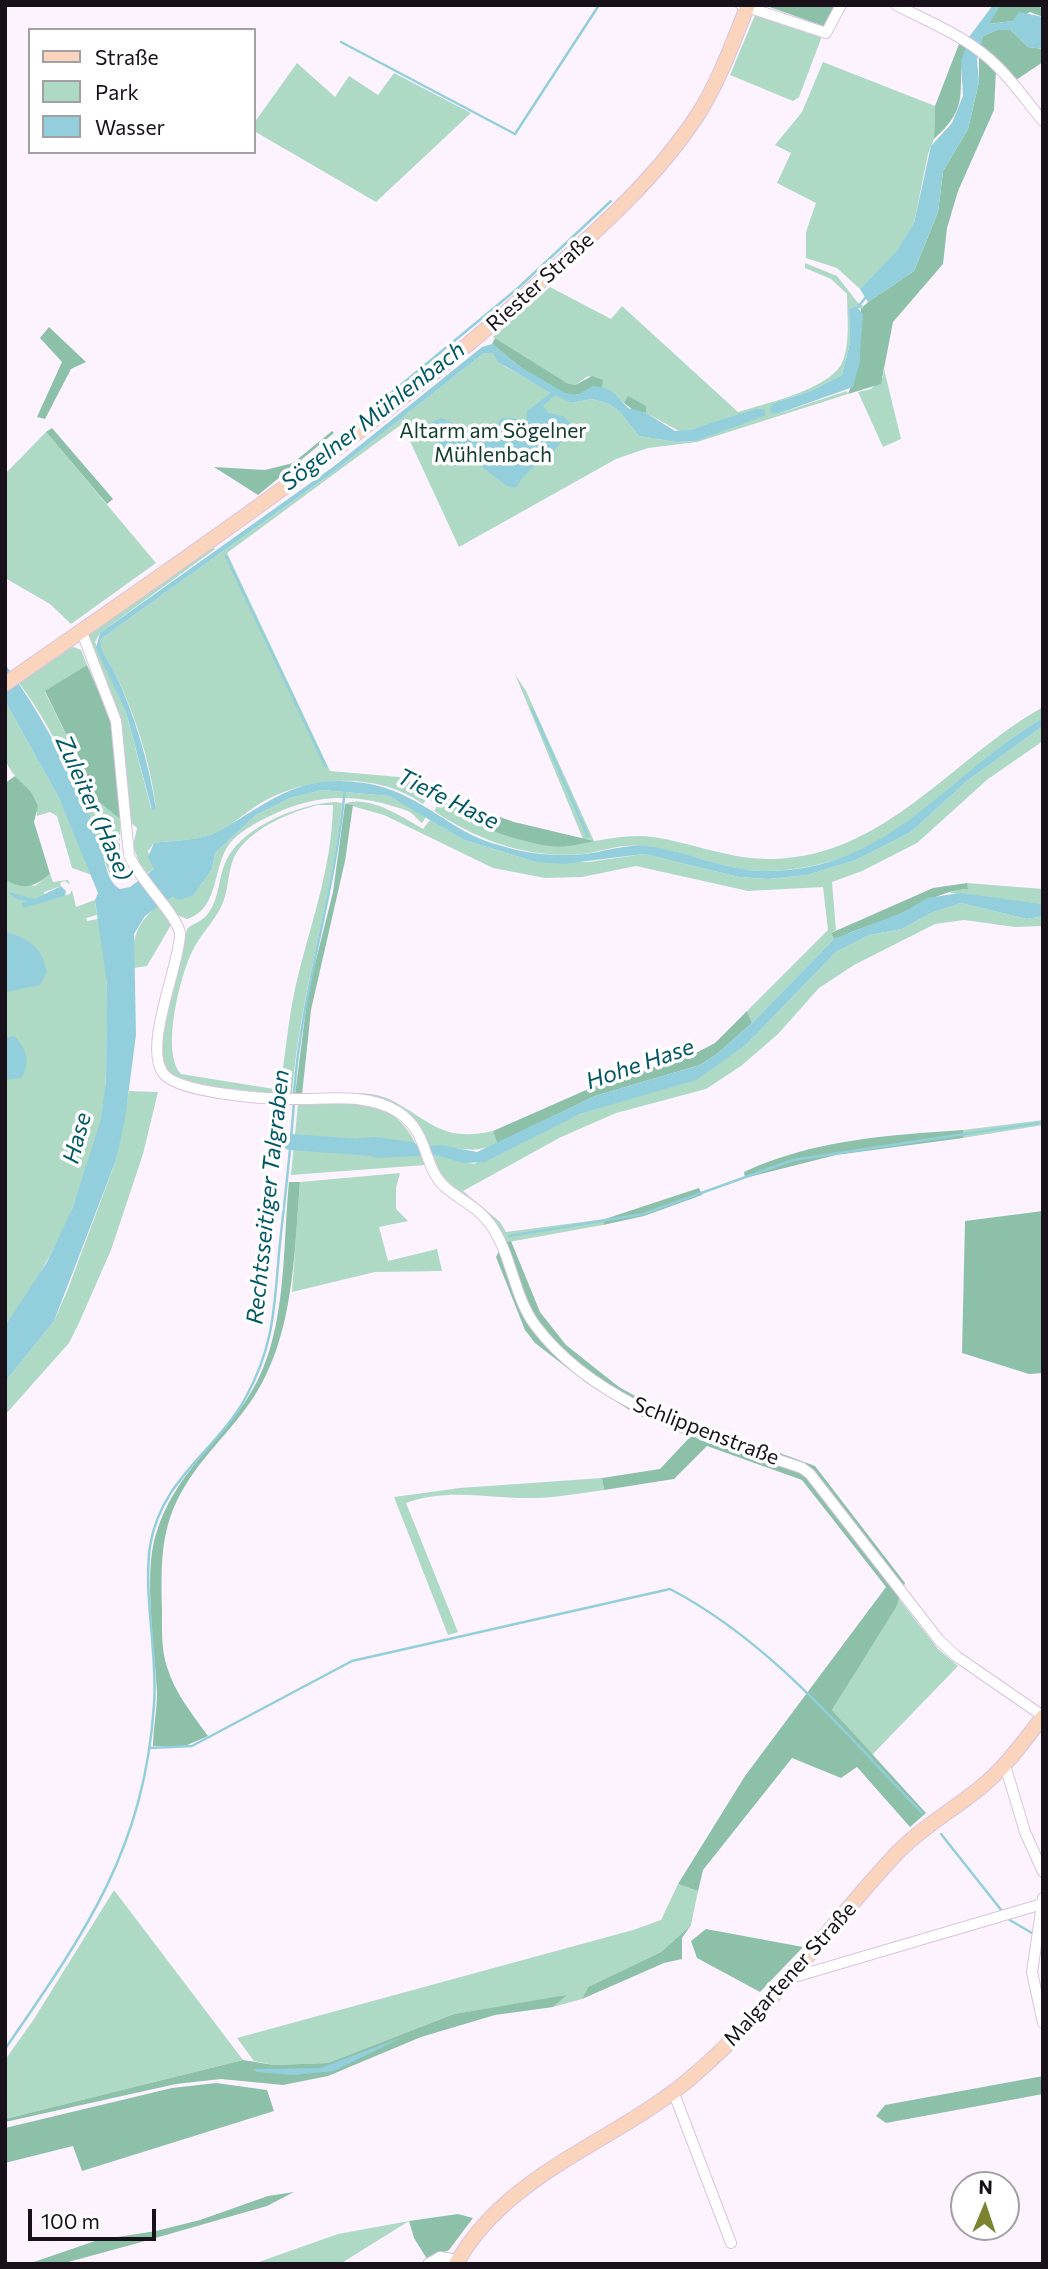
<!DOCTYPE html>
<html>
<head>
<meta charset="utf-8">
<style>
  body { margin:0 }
  #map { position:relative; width:1048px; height:2269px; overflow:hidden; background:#fcf3ff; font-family:Commissioner,sans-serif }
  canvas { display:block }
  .frame { position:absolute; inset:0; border:7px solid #18111a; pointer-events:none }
  .legend { position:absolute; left:28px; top:28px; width:228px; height:126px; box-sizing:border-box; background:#fff; border:2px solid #a3a0a3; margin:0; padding:9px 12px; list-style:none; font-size:21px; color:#18111a }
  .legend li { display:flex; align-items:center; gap:14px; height:35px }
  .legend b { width:35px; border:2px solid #a3a0a3 }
  .north { position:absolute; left:950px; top:2171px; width:70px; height:70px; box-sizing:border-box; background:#fff; border:2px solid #a3a0a3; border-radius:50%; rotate:2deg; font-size:19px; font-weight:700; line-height:28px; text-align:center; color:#18111a }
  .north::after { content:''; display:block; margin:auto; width:24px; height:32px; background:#798330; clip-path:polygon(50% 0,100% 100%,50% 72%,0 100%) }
  .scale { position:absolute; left:28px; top:2209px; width:128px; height:32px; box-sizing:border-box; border:4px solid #18111a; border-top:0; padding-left:9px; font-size:21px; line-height:24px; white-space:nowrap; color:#18111a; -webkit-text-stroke:5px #fff; paint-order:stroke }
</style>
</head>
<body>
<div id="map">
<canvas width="1048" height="2269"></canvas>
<div class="frame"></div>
<ul class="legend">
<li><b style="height:9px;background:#fad4bc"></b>Straße</li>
<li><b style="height:19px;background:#aed9c5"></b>Park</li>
<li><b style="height:19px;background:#92cedb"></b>Wasser</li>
</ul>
<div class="north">N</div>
<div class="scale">100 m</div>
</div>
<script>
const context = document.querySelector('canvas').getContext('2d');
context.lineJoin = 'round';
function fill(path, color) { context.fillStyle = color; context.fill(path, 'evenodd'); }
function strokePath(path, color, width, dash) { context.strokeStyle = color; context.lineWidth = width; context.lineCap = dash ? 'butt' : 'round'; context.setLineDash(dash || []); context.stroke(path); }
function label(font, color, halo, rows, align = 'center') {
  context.font = font + ' Commissioner,sans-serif'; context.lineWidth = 7; context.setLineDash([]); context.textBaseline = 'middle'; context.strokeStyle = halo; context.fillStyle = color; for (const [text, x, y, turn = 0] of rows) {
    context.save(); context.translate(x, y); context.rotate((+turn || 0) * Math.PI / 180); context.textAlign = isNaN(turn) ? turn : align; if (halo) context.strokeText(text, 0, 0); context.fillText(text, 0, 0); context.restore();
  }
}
const green = new Path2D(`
  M755 15 819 35 821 39 799 97 793 101 730 75Z
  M823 62 935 106 934 139 928 154 914 223 898 251 860 289 837 268 806 258V232L816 203 777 183 791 153 775 145 802 112Z
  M297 63 335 97 349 76 378 95 394 73 471 113 376 202 254 131V123Z
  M805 263 837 276 858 303 864 306 861 309 856 306 849 309 850 343 842 375 811 391 774 403 777 414 847 391 848 394 697 442 648 448 616 459 459 547 402 424 227 553 330 771 399 777 452 800 451 803C491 843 539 841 592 840L583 839 515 674 526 691 594 841C613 838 634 834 653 837 694 843 730 860 773 859 886 856 952 758 1043 707V718C993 747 955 788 910 822 871 852 814 871 766 871 717 871 674 843 625 846 611 847 598 852 584 854 528 859 479 841 434 811L438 805 427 798 423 804C379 773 315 775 268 799 249 808 233 826 213 834 196 841 173 840 154 843L148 851 154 869 144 875 133 846 137 828 129 821 120 723 88 638 90 633 212 547 215 549 100 633 95 642 126 712 151 808 156 809C151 764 135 714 115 673 110 663 99 650 101 639L336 470 484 353H493L504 366 571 403 592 399 609 404 620 412 639 436 676 442 695 441 717 433 764 409 681 432 646 413V406L628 397 624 403 602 387V380L588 376 575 385 567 383 493 337 550 287 611 319 622 306 738 412C764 404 826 390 841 365 851 346 847 315 847 294L831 279 805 268Z
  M884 369 901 439 883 447 858 392 871 389 883 377Z
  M46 432 156 563 71 624 50 604 5 578V474Z
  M71 646 81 650 87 665 45 692 99 802 121 820 120 841 102 817 93 821 98 833 108 830 120 844 119 863 126 864 119 870 118 866 114 867 115 871 109 873C87 809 61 738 19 683Z
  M5 701 59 798 92 875 72 868 57 816 50 812 37 816C39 790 14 783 6 761 0 745 5 718 5 701Z
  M1043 726V741L988 779 917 843 862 871 832 882 836 930 831 933 834 939 752 1023 747 1011 828 930 823 887 748 891 636 866 582 877 545 878 493 868 384 815 345 804C367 794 403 817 423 829L430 820 464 840 536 862H589L644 854 739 877 768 879 807 875 856 860 911 832 967 781Z
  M322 790 389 796 426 817 422 823C416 819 413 812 405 810 358 793 315 793 270 816 257 822 239 832 230 843 212 866 220 909 187 919L172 913 164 901 173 895H194L212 869 215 853 256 815 290 798Z
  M334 802 342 803C332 903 299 995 292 1096L188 1084 168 1073 162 1062V1038L187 929C192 924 200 922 205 917 221 901 217 876 228 857 247 824 299 805 334 802ZM318 805H333C332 870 309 927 295 989 288 1022 285 1056 280 1090L181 1074C160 1052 181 970 195 946 203 932 215 920 222 905 230 888 227 864 239 849 257 826 291 812 318 805Z
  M50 874 53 882 68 880 70 885 65 881 60 883 61 886 44 892 46 901 70 894 72 890 76 907 95 900 97 915 86 918 87 921 98 919C108 951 107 986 107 1019 106 1052 108 1087 101 1120 84 1194 50 1266 5 1326V877L35 886Z
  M967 883 1043 889V904L950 893 954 890 967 889Z
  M961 903 1027 919 1043 916V926L1015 927 964 920 935 924 854 965 819 988 778 1034 741 1066 706 1089 616 1113 561 1137 463 1191 500 1222 506 1232 605 1219 603 1225 503 1243 437 1169 433 1155 474 1164 580 1114 696 1079 746 1045 836 952 869 935 902 929 931 913Z
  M159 905 171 925 147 966 134 968C131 939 136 923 159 905Z
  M129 1091 158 1092 143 1154 111 1250 78 1325 69 1343 5 1415V1382L54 1321 68 1289 116 1160Z
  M340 1093C358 1093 377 1092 393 1101 433 1123 443 1142 493 1131L497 1143C474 1156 454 1145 429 1147 418 1107 375 1100 340 1093Z
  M298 1104C365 1104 399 1093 425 1165L291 1175Z
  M1043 1120V1125L963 1138V1130Z
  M400 1173 396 1188V1209L408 1221 379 1227 388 1261 437 1249 442 1271 375 1272 292 1292 300 1182Z
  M602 1478 604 1490C579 1493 552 1499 527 1498 485 1498 447 1488 406 1503L458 1632 448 1635 394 1497 460 1488Z
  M899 1599 938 1649 958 1666 872 1755 832 1710Z
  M678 1884 698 1891 691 1925 661 1952 588 1987 582 1999 553 2007 565 1996 454 2014 328 2063 274 2065 254 2061 237 2038 633 1930 661 1920Z
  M114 1890 243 2060 5 2119V2060L34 2019Z
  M409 2221 340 2264H253L338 2234Z`);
const forest = new Path2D(`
  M764 5H835L826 27Z
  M1000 5H1043V17L1030 12 1014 21 988 24Z
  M997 30H1011L1028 47 1043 49V62L1016 80 980 45 983 36Z
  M944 34 967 45C952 87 976 102 934 139L935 106 959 44Z
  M979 53 996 70 994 110 958 191 947 228 943 264 893 322 881 384 848 394 859 365 861 309 868 302 914 271 938 212 943 171 968 129 979 82Z
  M49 327 86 362 71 369 45 419 37 417 62 362 40 338Z
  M495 338 567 383 575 385 592 376 603 380 602 387C590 386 583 396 571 395 547 392 511 359 492 344Z
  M628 396 646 406V413L633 410 624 403Z
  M52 428 113 499 107 504 46 432Z
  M332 431 334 433 258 495 214 467 265 470 293 463Z
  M87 665 112 722 121 820 99 802 45 691Z
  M15 776 31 792 38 806 34 822 50 874C34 887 24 891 5 879V783Z
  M452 800 514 822 594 841C580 844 566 848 551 846 530 844 453 824 452 800Z
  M345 804 353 805 345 861 311 1010 302 1095H295L308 992 333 892Z
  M967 883 968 889C943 890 925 903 902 913 882 922 861 927 841 937L834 939 831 933 933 888Z
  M747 1011 752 1023 717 1054 700 1065 595 1096 497 1143 493 1131 593 1087 694 1054 715 1043Z
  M963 1130V1138L836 1155 745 1178 744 1172C812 1140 888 1135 963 1130Z
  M289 1182H300C295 1244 294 1318 266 1375 244 1421 209 1446 185 1486 160 1526 161 1564 162 1609 162 1628 161 1649 167 1667 175 1693 192 1714 208 1736L185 1746H153C153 1729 157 1711 157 1693 155 1650 143 1574 156 1534 174 1475 214 1448 247 1399 288 1338 282 1252 289 1182Z
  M699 1188 702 1195 644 1216 603 1225 605 1219Z
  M1043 1211V1373L1029 1374 962 1353 965 1221Z
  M511 1241 540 1312 566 1345 619 1387 653 1406 815 1466 905 1583 896 1607 832 1710 926 1813 910 1827 857 1767 841 1778 792 1758 703 1870 698 1891 678 1884 745 1776 886 1587 802 1480 707 1446 674 1479 604 1490 602 1478 660 1469 690 1437 636 1414 588 1384 535 1343 525 1330 496 1257 503 1243Z
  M691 1925 682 1938V1959L664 1963 582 1999 588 1987 661 1952Z
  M706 1929 803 1947 760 1992 697 1958 691 1941Z
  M567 1995 553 2007 495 2015 421 2037 328 2076 283 2085 221 2079 176 2084 5 2122V2119L243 2060 274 2065 328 2063 454 2014Z
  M1043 2076V2094L886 2123 876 2116 885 2105Z
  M216 2083 267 2090 274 2111 82 2171 73 2146 5 2163V2128L172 2088Z
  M294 2192 267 2206 138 2243 61 2264H28L98 2240 156 2231 200 2220 268 2196Z
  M458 2214 473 2218 449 2250 427 2259 414 2238 409 2221Z`);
const water = new Path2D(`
  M993 5H1000L989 24 1013 21 1019 12 1043 17V49L1028 47 1011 30H997L983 36 977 60 979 82 968 129 943 171 938 212 914 271 868 302 860 289 897 251 914 223 931 146 952 123 963 96 961 61 969 37Z
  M856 306 863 314 859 365 853 387 777 414 771 413 770 408 774 403 811 391 842 375 850 343 849 309Z
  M492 344 519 366 565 393 577 395 593 386 602 387 613 392 628 408 646 413 675 431 689 430 756 409H764L766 415 696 441 676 442 639 436 620 412 609 404 592 399 571 403 555 395 543 406 548 413 563 416 570 423C561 452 546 455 526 474 521 478 520 483 515 488L507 486 477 463 459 465 450 462 441 445 428 435 430 423 442 418 476 433 493 435 501 418H513L526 423 527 411 551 393 498 362 493 353H484L336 470 101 639C99 650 110 663 115 673 135 715 149 764 156 809L152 810 126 712 96 648 100 633 333 467 482 347Z
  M5 664C44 717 73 776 98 836 104 851 105 881 120 889L130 887 154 869 148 857 154 843C173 840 200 841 217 832 260 809 288 780 341 781 397 782 421 806 466 832 482 841 504 847 521 851 541 855 564 856 585 854 606 851 625 844 647 846 688 851 725 871 766 871 890 871 947 774 1043 718V726L967 781 911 832 856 860 807 875 768 879 739 877 644 854 563 864 536 862 464 840 389 796 322 790 290 798 256 815 215 853 212 869 194 895 179 900 173 896 145 916 134 934 136 1035 125 1119 116 1160 54 1321 5 1382V1326L47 1262 73 1207 101 1119 106 1080 107 984 95 900 98 893 59 798 5 701Z
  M61 886 66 891 65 896 23 908 22 903 28 901 16 899 8 892 35 899Z
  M960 893 1043 904V916L1027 919 961 903 931 913 902 929 869 935 836 952 746 1045 696 1080 580 1114 485 1162 465 1163 433 1155 376 1158 355 1148 359 1138 375 1137 412 1142 421 1147 440 1145 477 1152 595 1096 700 1065 717 1054 752 1023 834 939 906 911 927 898Z
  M5 932C30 939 41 946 47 972L40 985 5 992Z
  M14 1036C27 1048 31 1063 21 1078L5 1080V1038Z
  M403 2037 334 2071 294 2075 257 2072 253 2069 320 2068Z`);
const stream = new Path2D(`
  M341 42 515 134 599 5
  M857 308 866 297
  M373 408 517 289 611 201
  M226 556 326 767
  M532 709 588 836
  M294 1094C301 990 336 892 345 787
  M509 1236 643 1214 793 1160 1038 1123
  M149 1748 192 1746 352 1661 670 1589C770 1641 845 1733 922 1813
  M941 1834 1002 1911
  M1008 1919 1032 1933
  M5 2049C85 1933 144 1850 154 1705 158 1655 143 1595 150 1546 161 1478 216 1452 246 1397 276 1342 274 1302 280 1243 285 1196 291 1149 294 1101`);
const river = new Path2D(`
  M290 1142 375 1148`);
const street = new Path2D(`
  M741 5 826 33 841 5
  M896 5C931 23 970 38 998 67 1014 83 1028 103 1043 121
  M81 630 116 721 129 855C137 877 179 917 180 934 180 964 143 1046 163 1073 177 1093 265 1099 290 1099 326 1100 366 1092 398 1112 430 1133 422 1166 445 1187 460 1200 478 1207 490 1224 512 1254 513 1295 535 1325 597 1408 709 1436 802 1468L810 1474 939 1640 956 1656 1043 1716
  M1005 1765 1025 1832 1043 1872
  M1043 1898 1032 1972 1043 2023
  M791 1978 1042 1904
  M673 2091 731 2243
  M428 2264 440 2257 458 2260`);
const secondary = new Path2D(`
  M5 684C182 561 360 441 522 298 585 241 650 187 697 116 719 82 733 42 748 5
  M456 2264C506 2174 610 2144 686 2082 767 2015 826 1929 897 1853 921 1828 953 1810 980 1788 1005 1768 1023 1742 1043 1717`);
const streetNames = [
  ["Riester Straße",540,282,-42],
  ["Schlippenstraße",706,1431,21],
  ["Malgartener Straße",790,1974,-48]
];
const parkNames = [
  ["Altarm am Sögelner",493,431],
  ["Mühlenbach",493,455]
];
const waterNames = [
  ["Sögelner Mühlenbach",373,416,-38],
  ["Tiefe Hase",448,799,26],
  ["Zuleiter (Hase)",94,808,66],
  ["Hohe Hase",640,1064,-19],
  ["Hase",77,1138,-75],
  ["Rechtsseitiger Talgraben",268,1197,-84]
];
fill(green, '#aed9c5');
fill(forest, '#8cc0a8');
fill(water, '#92cedb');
strokePath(stream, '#92cedb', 2.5);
strokePath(river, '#92cedb', 16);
strokePath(street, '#d9c4df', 12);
strokePath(secondary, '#d9c4df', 16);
strokePath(street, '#fff', 10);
strokePath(secondary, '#fad4bc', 14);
label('21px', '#18111a', '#fff', streetNames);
label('21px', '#103c2c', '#fff', parkNames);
label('italic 23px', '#005866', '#fff', waterNames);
</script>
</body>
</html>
